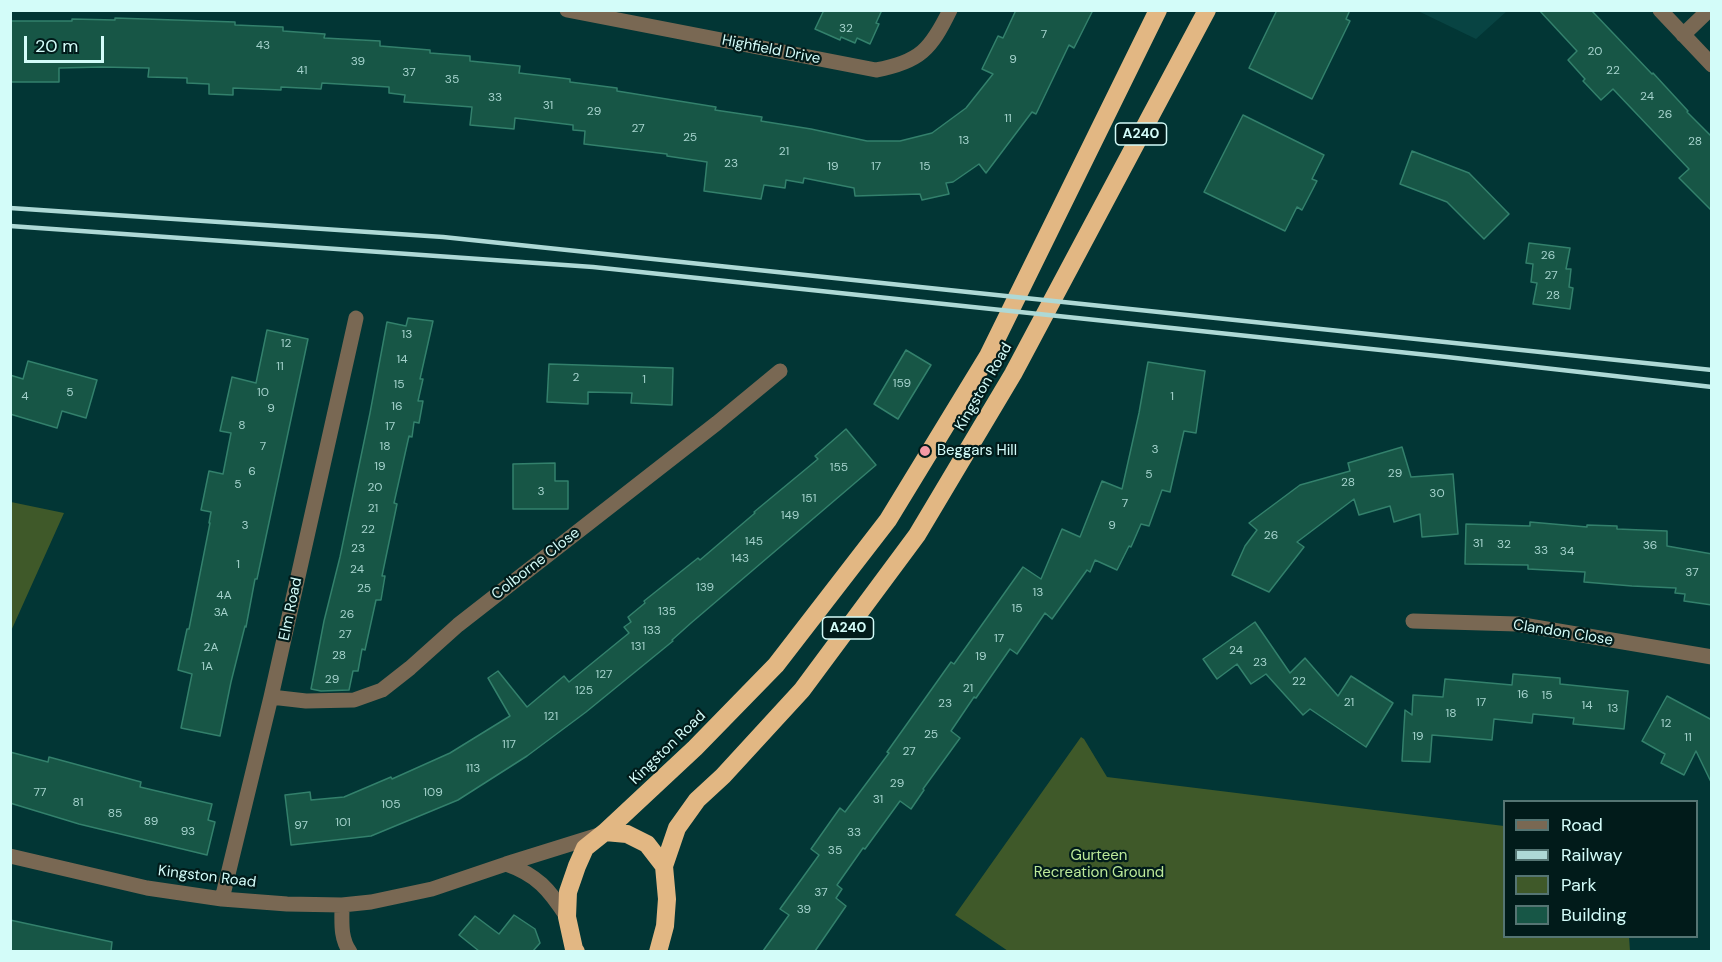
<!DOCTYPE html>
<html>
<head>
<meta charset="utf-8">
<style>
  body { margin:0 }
  #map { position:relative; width:1722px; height:962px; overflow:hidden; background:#023635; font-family:"DM Sans",sans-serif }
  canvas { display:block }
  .frame { position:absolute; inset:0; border:12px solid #d3fcf9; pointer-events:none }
  .legend { position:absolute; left:1503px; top:800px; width:195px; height:138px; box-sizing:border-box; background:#011b1a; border:2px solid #557573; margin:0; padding:8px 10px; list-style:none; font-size:18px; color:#d3fcf9 }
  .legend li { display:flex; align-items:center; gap:12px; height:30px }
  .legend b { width:30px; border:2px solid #557573 }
  .scale { position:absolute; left:24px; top:36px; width:80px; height:27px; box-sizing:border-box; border:3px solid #d3fcf9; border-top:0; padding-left:8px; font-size:18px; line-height:21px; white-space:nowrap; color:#d3fcf9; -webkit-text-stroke:4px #011b1a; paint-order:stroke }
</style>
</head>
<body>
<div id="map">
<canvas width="1722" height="962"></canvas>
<div class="frame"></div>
<ul class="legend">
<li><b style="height:8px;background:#796853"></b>Road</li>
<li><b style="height:8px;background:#aed9d6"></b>Railway</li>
<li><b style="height:16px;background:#3f5929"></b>Park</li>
<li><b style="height:16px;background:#175646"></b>Building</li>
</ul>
<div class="scale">20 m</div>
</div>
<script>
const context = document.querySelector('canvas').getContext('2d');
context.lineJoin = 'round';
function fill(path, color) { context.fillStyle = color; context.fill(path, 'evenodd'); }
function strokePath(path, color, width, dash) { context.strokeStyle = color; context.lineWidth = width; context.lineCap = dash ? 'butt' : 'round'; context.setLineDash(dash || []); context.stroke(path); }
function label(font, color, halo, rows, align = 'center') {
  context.font = font + ' "DM Sans",sans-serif'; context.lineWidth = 4.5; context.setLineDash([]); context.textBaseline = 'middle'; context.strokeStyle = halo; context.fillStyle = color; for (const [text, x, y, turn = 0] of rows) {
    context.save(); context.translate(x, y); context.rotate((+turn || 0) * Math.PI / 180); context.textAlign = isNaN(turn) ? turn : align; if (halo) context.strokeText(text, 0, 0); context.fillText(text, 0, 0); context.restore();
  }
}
const built = new Path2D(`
  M1418 11H1507L1476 39Z`);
const green = new Path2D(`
  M11 502 64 513 11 631 10 502Z
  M1081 737 1084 739 1107 777 1504 826V936L1629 937 1630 951H1008L955 915Z`);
const building = new Path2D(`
  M824 10H882L876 23 879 24 870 44 857 38 855 43 841 37 840 40 815 29Z
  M1016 10H1093L1074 48 1069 45 1036 114 1032 112 986 173 979 164 953 182 946 183 949 194 922 200 920 194 855 196 854 188 804 178 803 183 786 180 785 188 764 185 761 199 704 191 707 162 667 156V154L584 144 585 131 573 130V125L515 118 514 129 470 125 472 107 404 102 405 95 389 93V87L322 83 321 89 281 87V90L233 88V95L209 94V84L187 83V78L148 77 149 68 102 67 59 68V82H10V21H72V19L115 20V18L235 22V25L283 27V31L325 34 324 38 380 41V46L430 50V53L470 56V61L520 66 519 73 570 79V82L617 88V91L716 107 715 110 762 117 761 121 811 129 867 141H900L932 133 966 108 993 74 982 69 998 36 1003 38Z
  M1277 10H1350L1346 19 1350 21 1312 99 1249 68Z
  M1539 10H1591L1652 74 1653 73 1688 111 1687 112 1712 137V211L1679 178 1689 169 1613 89 1601 100 1583 81 1585 79 1568 60 1577 51Z
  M1243 115 1324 155 1312 179 1317 181 1302 210 1297 207 1285 231 1204 192Z
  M1412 151 1469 173 1509 214 1484 239 1447 202 1400 184Z
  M1529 243 1570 248 1566 269H1571L1569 287 1573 288 1570 309 1533 304 1537 283 1531 282 1533 264 1526 263Z
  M408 318 433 321 420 379H423L418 401H423L419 423 414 422 412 437 409 436 394 503 397 504 382 576H385L381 600H376L365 650 362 649 358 671H353L349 690 321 691 311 689 324 621 340 557 370 413 387 322 406 326Z
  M267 330 308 339 257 579H255L246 627 245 626 231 682 220 736 181 728 192 674 178 670 187 629H189L210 523H209L211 512 201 510 209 471 223 474 231 433 220 431 232 377 256 383Z
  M906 350 931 365 898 419 874 404Z
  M28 361 97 380 86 418 62 411 57 428 10 414V375L23 379Z
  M1148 362 1205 371 1196 433 1184 431 1170 492 1162 490 1149 526 1141 524 1131 547 1129 546 1117 570 1095 560 1090 572 1087 570 1052 619 1045 613 1017 654 1010 649 976 698 974 697 951 731 960 738 923 789 924 790 911 809 900 801 865 849 863 848 837 885 842 889 836 898 846 906 815 951H763L789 915 780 909 819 855 811 849 840 808 845 812 889 753 887 752 951 662 954 664 1023 567 1041 579 1062 529 1080 537 1102 481 1122 489 1139 413Z
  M549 364 673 368 672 405 631 403 632 393 588 392V404L547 402Z
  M846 429 876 465 691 623 672 640 673 641 586 712 527 756 458 800 371 836 291 845 285 795 310 792 311 800 344 797 391 777 392 779 450 753 510 716 488 678 498 671 527 707 564 676 569 682 629 633 624 627 631 622 628 617 645 603 644 601 698 558 700 560 755 513 754 512 818 459 815 456Z
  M1402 447 1411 477 1453 474 1458 534 1422 537 1420 514 1394 522 1390 506 1359 515 1354 499 1297 542 1304 547 1269 592 1232 575 1245 546 1257 530 1249 523 1300 485 1350 471 1348 463Z
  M555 463V481H568V509H513V464Z
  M1530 522 1587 527V525L1617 526V529L1667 531V546L1712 554V605L1684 601 1685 594 1675 593 1676 588 1632 586 1584 582 1585 572 1528 569V565L1465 564 1466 524 1530 526Z
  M1255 622 1290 673 1305 658 1338 696 1351 676 1393 703 1366 747 1310 709 1303 715 1266 674 1251 684 1237 664 1217 679 1203 659Z
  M1513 674 1560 678V684L1628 691 1624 729 1573 724 1574 718 1533 714 1532 723 1494 719 1492 740 1432 735 1430 762 1402 761 1405 710 1412 715 1413 695 1443 697 1445 679 1512 685Z
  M1667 696 1712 720V784L1696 751 1684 775 1661 763 1665 754 1642 741Z
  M10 752 48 762 49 757 141 782 140 787 212 804 208 820 215 822 207 855 79 824 10 803Z
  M514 915 535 929 540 943 533 951H479L459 935 475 916 499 934Z
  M10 920 112 942 111 951H10Z`);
const minor = new Path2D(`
  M567 10 876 70C920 62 931 49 950 10
  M1660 10 1712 65
  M1683 35 1709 10
  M1413 621 1517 624 1712 657
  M271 697 306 701 354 700 382 690 410 668 458 625 717 423 780 371
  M10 856 147 888 222 899 287 904 342 905 371 902 432 889 506 864 599 835
  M506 864C537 875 549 889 567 917
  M222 899 271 697 356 318
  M342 905C342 922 340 938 350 952`);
const highway = new Path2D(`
  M605 832 695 748 776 665 888 520 988 356 1158 10
  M664 866 677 828 697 800 723 776 802 690 917 535 1013 374 1207 10
  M576 952 574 949 567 917 568 892 577 866 585 848 605 832 627 834 647 844 664 866 667 899 665 926 658 952`);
const rail = new Path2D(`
  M10 208 443 237 1712 370
  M10 226 593 267 1447 357 1712 387`);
const markers = [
  [925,451,6,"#f49aa5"]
];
const numberNames = [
  ["32",846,29],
  ["7",1044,35],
  ["43",263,46],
  ["20",1595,52],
  ["9",1013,60],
  ["39",358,62],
  ["41",302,71],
  ["22",1613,71],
  ["37",409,73],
  ["35",452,80],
  ["24",1647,97],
  ["33",495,98],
  ["31",548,106],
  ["29",594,112],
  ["26",1665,115],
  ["11",1008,119],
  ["27",638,129],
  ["25",690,138],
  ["13",964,141],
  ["28",1695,142],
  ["21",784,152],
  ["23",731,164],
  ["19",833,167],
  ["17",876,167],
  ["15",925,167],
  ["26",1548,256],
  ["27",1551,276],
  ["28",1553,296],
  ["13",407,335],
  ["12",286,344],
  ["14",402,360],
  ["11",280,367],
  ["2",576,378],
  ["1",644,380],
  ["159",902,384],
  ["15",399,385],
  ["5",70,393],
  ["10",263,393],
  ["4",25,397],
  ["1",1172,397],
  ["16",397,407],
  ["9",271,409],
  ["8",242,426],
  ["17",390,427],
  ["7",263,447],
  ["18",385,447],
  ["3",1155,450],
  ["19",380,467],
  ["155",839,468],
  ["6",252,472],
  ["29",1395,474],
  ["5",1149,475],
  ["28",1348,483],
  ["5",238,485],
  ["20",375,488],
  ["3",541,492],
  ["30",1437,494],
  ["151",809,499],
  ["7",1125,504],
  ["21",373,509],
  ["149",790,516],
  ["3",245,526],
  ["9",1112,526],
  ["22",368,530],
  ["26",1271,536],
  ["145",754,542],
  ["31",1478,544],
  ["32",1504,545],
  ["36",1650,546],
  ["23",358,549],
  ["33",1541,551],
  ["34",1567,552],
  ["143",740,559],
  ["1",238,565],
  ["24",357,570],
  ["37",1692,573],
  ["139",705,588],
  ["25",364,589],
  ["13",1038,593],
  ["4A",224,596],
  ["15",1017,609],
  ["135",667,612],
  ["3A",221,613],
  ["26",347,615],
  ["133",652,631],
  ["27",345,635],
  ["17",999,639],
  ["131",638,647],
  ["2A",211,648],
  ["24",1236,651],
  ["28",339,656],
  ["19",981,657],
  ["23",1260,663],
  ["1A",207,667],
  ["127",604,675],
  ["29",332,680],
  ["22",1299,682],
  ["21",968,689],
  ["125",584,691],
  ["16",1523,695],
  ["15",1547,696],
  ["21",1349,703],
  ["17",1481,703],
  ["23",945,704],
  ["14",1587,706],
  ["13",1613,709],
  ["18",1451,714],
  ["121",551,717],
  ["12",1666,724],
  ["25",931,735],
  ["19",1418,737],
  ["11",1688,738],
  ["117",509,745],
  ["27",909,752],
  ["113",473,769],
  ["29",897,784],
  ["77",40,793],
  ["109",433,793],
  ["31",878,800],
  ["81",78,803],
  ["105",391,805],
  ["85",115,814],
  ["89",151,822],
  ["101",343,823],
  ["97",301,826],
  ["93",188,832],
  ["33",854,833],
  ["35",835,851],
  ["37",821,893],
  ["39",804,910]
];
const shields = [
  [1141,134,51],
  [848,628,51]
];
const shieldNames = [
  ["A240",1141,134],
  ["A240",848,628]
];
const streetNames = [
  ["Highfield Drive",771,50,11],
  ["Kingston Road",984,387,-60],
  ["Colborne Close",536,564,-38],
  ["Elm Road",291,609,-78],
  ["Clandon Close",1563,633,9],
  ["Kingston Road",668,748,-44],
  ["Kingston Road",207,877,7]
];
const poiNames = [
  ["Beggars Hill",937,451]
];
const parkNames = [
  ["Gurteen",1099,856],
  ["Recreation Ground",1099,873]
];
fill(built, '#084443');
fill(green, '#3f5929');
fill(building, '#175646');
strokePath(building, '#33816c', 1.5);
strokePath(minor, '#796853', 15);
strokePath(highway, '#e2b783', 18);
strokePath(rail, '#aed9d6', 4.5);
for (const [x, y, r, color] of markers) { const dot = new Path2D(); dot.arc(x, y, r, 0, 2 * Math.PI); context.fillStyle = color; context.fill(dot); strokePath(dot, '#011b1a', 2); }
label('12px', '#a4d2cc', null, numberNames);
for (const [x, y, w] of shields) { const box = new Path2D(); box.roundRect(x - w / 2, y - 11, w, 22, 4.5); context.fillStyle = '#011b1a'; context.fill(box); strokePath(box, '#d3fcf9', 1.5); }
label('bold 14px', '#d3fcf9', null, shieldNames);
label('15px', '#d3fcf9', '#011b1a', streetNames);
label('15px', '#d3fcf9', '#011b1a', poiNames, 'left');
label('15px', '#bce999', '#011b1a', parkNames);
</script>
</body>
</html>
